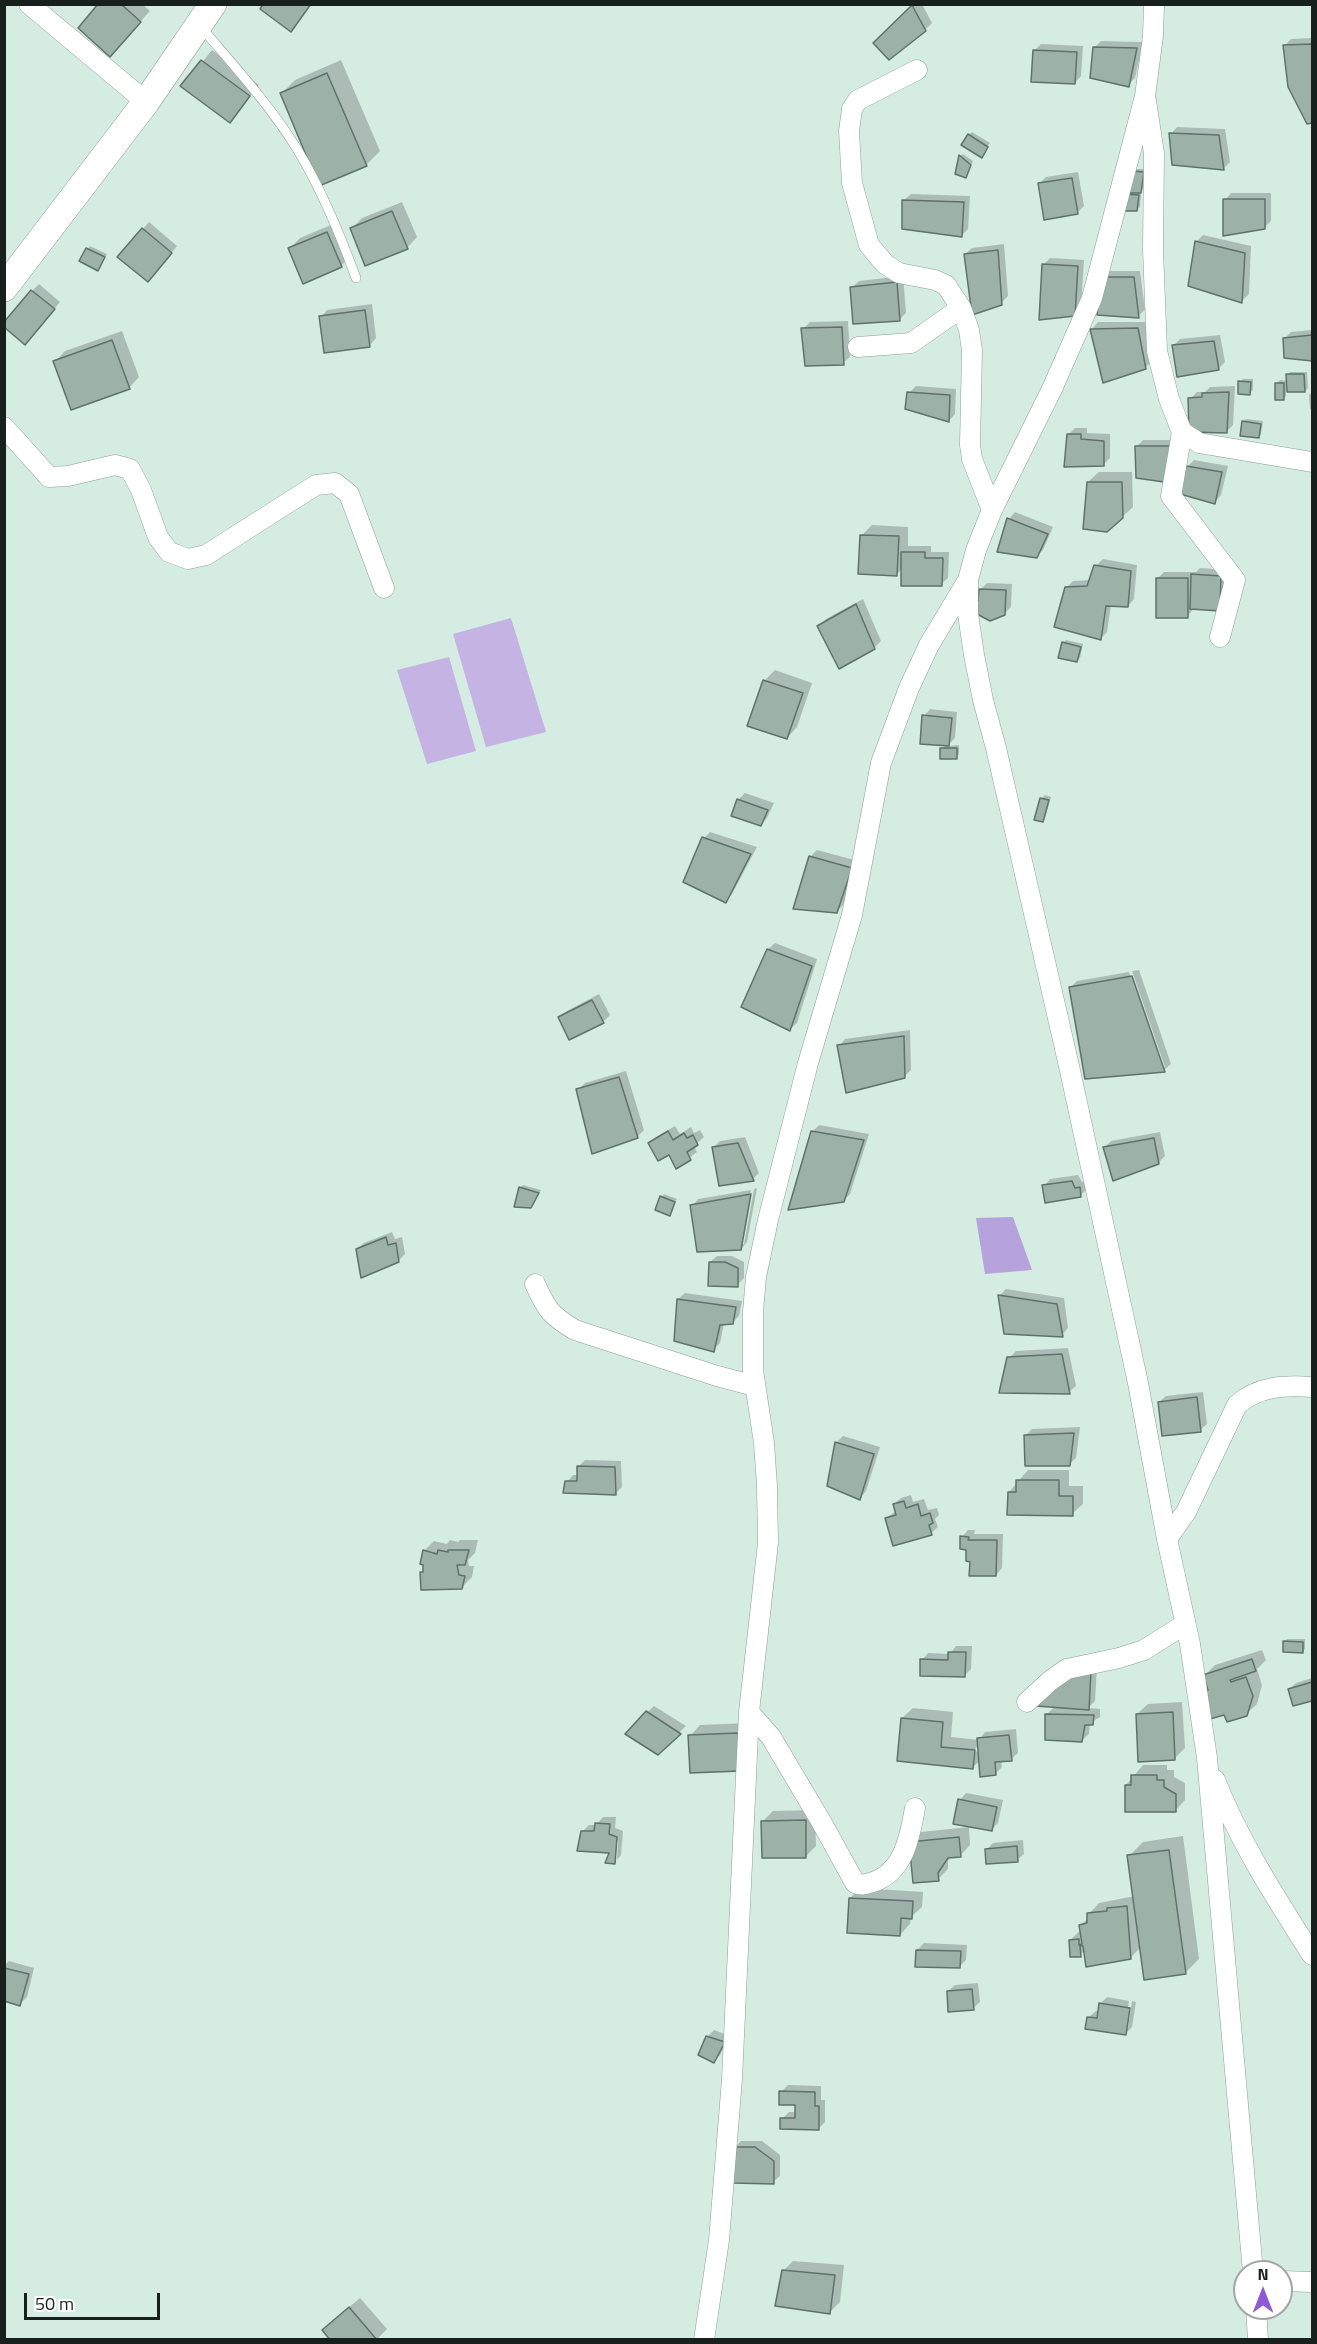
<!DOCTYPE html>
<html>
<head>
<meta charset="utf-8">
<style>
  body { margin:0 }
  #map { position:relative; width:1317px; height:2344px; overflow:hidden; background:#d5ece3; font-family:"Titillium Web",sans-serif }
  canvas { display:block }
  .frame { position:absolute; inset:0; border:6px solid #17201d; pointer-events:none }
  .north { position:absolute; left:1233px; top:2260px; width:60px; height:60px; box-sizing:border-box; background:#fff; border:2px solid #a2a6a5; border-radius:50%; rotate:0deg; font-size:16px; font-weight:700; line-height:24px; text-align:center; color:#17201d }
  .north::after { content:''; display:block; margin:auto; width:21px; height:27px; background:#8e5bd4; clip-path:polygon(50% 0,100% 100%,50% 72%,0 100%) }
  .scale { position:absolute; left:24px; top:2293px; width:136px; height:27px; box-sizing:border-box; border:3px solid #17201d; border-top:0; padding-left:8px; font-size:18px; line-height:21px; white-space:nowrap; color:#17201d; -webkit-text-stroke:4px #fff; paint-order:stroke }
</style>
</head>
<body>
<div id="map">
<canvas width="1317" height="2344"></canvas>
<div class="frame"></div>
<div class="north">N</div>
<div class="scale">50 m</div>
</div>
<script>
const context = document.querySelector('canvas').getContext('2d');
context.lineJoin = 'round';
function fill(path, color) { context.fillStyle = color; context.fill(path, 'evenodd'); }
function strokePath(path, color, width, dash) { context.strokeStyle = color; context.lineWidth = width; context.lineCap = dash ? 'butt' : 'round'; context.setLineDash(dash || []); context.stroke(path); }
const green = new Path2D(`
  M511 618 546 732 486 747 453 634Z
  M449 657 476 751 427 764 397 670Z`);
const forest = new Path2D(`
  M1013 1217 1032 1270 985 1274 976 1218Z`);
const shadow = new Path2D(`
  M100 4H142L150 11 120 44Z
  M914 4H922L932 23 925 30 875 43Z
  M1312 38V121L1308 122 1285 45 1291 39Z
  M1101 41 1143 42 1135 78 1128 85 1095 47Z
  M1041 44 1083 46 1081 76 1075 83 1034 51Z
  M212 50 259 85 230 121 183 86Z
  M341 60 380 151 366 165 281 94 295 80Z
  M1177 127 1225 129 1230 162 1224 168 1171 134Z
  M972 132 990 143 982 156 969 135Z
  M963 154 973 161 966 176 960 156Z
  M1137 169H1146L1143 188 1139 192 1141 193 1140 207 1137 210 1121 209 1134 172Z
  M1078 172 1084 206 1077 213 1039 184 1046 177Z
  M1231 193H1271V221L1264 228 1225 200Z
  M911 194 970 196 968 229 961 236 904 200Z
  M402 202 417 237 407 248 351 229 362 218Z
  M149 222 177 246 154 274 143 229Z
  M338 222 351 256 341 266 290 248 300 238Z
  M1203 235 1251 246 1249 294 1242 301 1196 242Z
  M1004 244 1008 296 1001 303 965 254 972 248Z
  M90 246 107 254 100 266 81 261Z
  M1050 258 1084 260 1081 308 1075 314 1043 265Z
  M1110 271H1140L1145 310 1138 316 1104 278Z
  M903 276 906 313 899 320 852 287 859 281Z
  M39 284 60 302 32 336V291Z
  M372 304 376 338 370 345 321 317 327 310Z
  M848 321 850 357 843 363 803 329 810 322Z
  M1098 322H1145L1152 361 1145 368 1092 329Z
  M1312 330V360L1285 356 1284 339 1291 332Z
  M122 331 139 377 129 388 55 362 65 351Z
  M1220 335 1225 362 1218 369 1173 346 1180 339Z
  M1290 372H1307L1308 388 1305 391H1286V396L1283 399 1277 383 1280 380 1288 381 1287 375Z
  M1243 379H1253V390L1250 393 1240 382Z
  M916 386 956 389 955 414 949 421 909 393Z
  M1235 386 1233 425 1227 431 1190 399 1197 392H1205L1210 387Z
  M1312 392V410L1310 409 1309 395Z
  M1246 419 1263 421 1261 434 1259 437 1243 422Z
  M1075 428H1087V433L1110 434V458L1103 465 1069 434Z
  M1143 440H1176L1177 475 1136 447Z
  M1194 460 1228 466 1221 495 1215 502 1187 467Z
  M1099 472H1132L1133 507 1122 517 1088 482Z
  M1015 512 1053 527 1043 550 1036 557 1009 519Z
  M872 525 908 527V546H931V552H949L948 578 941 584 903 568 897 574 862 535Z
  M1103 559 1137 565 1134 599 1128 606 1111 605 1107 632 1100 639 1066 588 1073 581 1091 580 1096 566Z
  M1200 568 1227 570 1226 602 1194 608 1188 616 1157 579 1164 572H1196Z
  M987 583 1012 584 1011 607 1004 614 975 602 980 597V590Z
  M863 599 881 641 874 648 819 626 826 619Z
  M1066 640 1083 644 1080 658 1077 660 1063 643Z
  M775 670 812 683 797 727 787 738 764 681Z
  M930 709 957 712 955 738 947 746 959 745V754L956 757 942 749 946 745 924 716Z
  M745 793 774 803 767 818 761 825 738 800Z
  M1045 795 1051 797 1045 818 1042 821 1036 819 1042 798Z
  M710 832 757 847 732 894 726 901 704 838Z
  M817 850 858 861 843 905 836 912 810 857Z
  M775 943 817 959 797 1023 790 1029 743 1006 768 949Z
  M1139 970 1171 1064 1164 1070 1070 988 1077 981 1129 972 1162 1067H1165L1132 971Z
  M599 994 610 1015 603 1022 569 1038 560 1018 567 1011Z
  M910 1030 911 1070 904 1077 839 1046 845 1039Z
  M626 1071 644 1130 637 1137 578 1090 585 1083Z
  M819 1125 869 1134 850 1194 843 1201 812 1132Z
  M675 1126 680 1134 691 1127 694 1133 700 1130 704 1137 694 1146 697 1152 677 1167 669 1153 650 1143 656 1137Z
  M1160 1132 1165 1156 1158 1163 1104 1148 1111 1141Z
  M745 1137 759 1173 753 1179 713 1148 720 1141Z
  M1078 1175 1082 1182 1086 1181 1087 1189 1080 1196 1044 1186 1050 1179Z
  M523 1185 541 1190 531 1207 520 1188Z
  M757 1188 747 1242 741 1249 692 1206 698 1199 751 1190 741 1244H744L754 1189Z
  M664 1194 677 1199 669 1214 662 1197Z
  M392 1232 395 1239 402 1237 405 1254 398 1261 357 1249 364 1243Z
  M717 1256H732L744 1262V1278L737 1285 710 1262Z
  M1006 1289 1064 1298 1068 1328 1062 1335 1000 1295Z
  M685 1293 742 1301 739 1316 732 1323H724L720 1343 713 1350 678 1299Z
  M1068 1348 1076 1386 1069 1392 1009 1358 1016 1351Z
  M1203 1392 1207 1424 1200 1430 1159 1402 1166 1396Z
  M1080 1427 1076 1458 1069 1464 1025 1436 1032 1429Z
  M843 1436 880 1447 866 1491 860 1498 829 1485 837 1442Z
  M585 1460 621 1461 622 1487 615 1494 567 1482 573 1475H578V1467Z
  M1028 1470H1069V1486H1083V1504L1072 1514 1009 1492Z
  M911 1495 913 1502 924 1499 928 1510 937 1508 939 1515 935 1519 938 1527 931 1533 886 1518 896 1511 894 1504 901 1498Z
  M968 1530H975L974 1534H1003L1002 1568 996 1575 971 1560 962 1537Z
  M450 1540 458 1542 460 1540H478L475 1553 468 1560 469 1566H474L472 1577 462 1587 421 1573 425 1569 424 1551 434 1541 447 1544Z
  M1287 1639H1305V1649L1302 1652 1284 1642Z
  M956 1646H972L971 1669 964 1676 922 1660 928 1653 950 1654Z
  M1262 1650 1266 1660 1257 1669 1262 1685 1257 1704 1246 1714 1225 1713 1202 1692 1208 1686 1204 1676 1215 1665Z
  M1097 1665 1095 1701 1088 1708 1100 1709V1717L1090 1723 1089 1734 1082 1740 1047 1714Z
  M1312 1678V1699L1294 1704 1289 1689 1296 1683Z
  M1182 1702 1185 1748 1174 1759 1137 1714 1148 1704Z
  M654 1706 686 1726 658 1753 627 1733Z
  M913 1708 953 1712 951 1737 979 1740 985 1732 1016 1729 1018 1753 1011 1759 1001 1760 1002 1767 995 1774 981 1760 973 1767 898 1760 902 1718ZM980 1744V1748L971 1757 969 1755Z
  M748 1723 739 1770 690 1736 700 1725Z
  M1143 1765H1167V1770H1174V1777L1185 1783V1800L1175 1811 1126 1785Z
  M966 1793 1003 1800 998 1823 991 1830 960 1800Z
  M815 1810 816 1846 806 1856 762 1822 773 1811Z
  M603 1817H616L615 1828 623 1831 621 1855 617 1860 618 1840 611 1852 582 1832 589 1825H596Z
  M969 1827 970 1845 960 1856H951L948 1861V1869L938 1879 911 1843 921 1832Z
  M1183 1836 1199 1959 1185 1973 1141 1947 1130 1958 1085 1950 1080 1955 1070 1940 1082 1929 1081 1925 1089 1917V1914L1099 1903 1135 1896 1129 1856 1143 1842Z
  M1023 1840 1024 1854 1017 1860 987 1849 993 1843Z
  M860 1888 923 1892 922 1907 911 1917 910 1924 900 1935 850 1898Z
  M924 1943 967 1945 966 1960 960 1966 917 1950Z
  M9 1961 34 1968 27 1997 20 2004 4 2000V1966Z
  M978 1983 980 2002 973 2008 948 1991 955 1985Z
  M1107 1997 1129 2001 1125 2028H1128L1132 2001 1136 2002 1132 2027 1125 2034 1089 2017 1096 2011H1099L1100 2004Z
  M714 2030 730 2036 720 2055 713 2062 707 2037Z
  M788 2085 821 2086V2100H825V2122L819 2128 782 2119 789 2112H797V2104L781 2092Z
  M741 2141H762L780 2155V2176L773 2182 734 2148Z
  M793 2261 844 2265 840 2302 829 2313 783 2271Z
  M360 2298 387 2329 376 2340 334 2320Z`);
const building = new Path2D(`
  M98 4H121L141 22 110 57 78 28Z
  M263 4H311L291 32 260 9Z
  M912 5 926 31 889 60 873 43Z
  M1312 44V123L1307 124 1288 87 1283 45Z
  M1093 47 1137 48 1129 87 1090 78Z
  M1033 50 1077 52 1075 84 1031 82Z
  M201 60 250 96 230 123 180 86Z
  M327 73 367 166 319 186 280 93Z
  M1169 133 1219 135 1224 170 1172 165Z
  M968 134 988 147 982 158 961 145Z
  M959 155 971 165 966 178 955 174Z
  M1132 171 1144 172 1141 193H1127Z
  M1072 178 1078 214 1044 220 1038 183Z
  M1123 194 1139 195 1137 211H1119Z
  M1223 199H1265V229L1223 236Z
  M902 200 964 202 962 237 902 229Z
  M392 211 408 249 365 266 350 228Z
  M142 228 172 253 148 282 117 257Z
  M327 232 342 267 303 284 288 248Z
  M1195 241 1245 253 1242 303 1188 286Z
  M86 248 105 257 98 271 79 261Z
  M998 250 1002 305 972 315 964 254Z
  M1042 264 1078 266 1075 316 1039 320Z
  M1102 277H1134L1139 318 1097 315Z
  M897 282 900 321 853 324 850 287Z
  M31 290 55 309 25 345 4 327V322Z
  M365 310 370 347 324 353 319 316Z
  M842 327 844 365 805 366 801 328Z
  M1138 328 1146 369 1103 383 1090 329Z
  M1312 335V361L1284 358 1283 338Z
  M112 340 130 389 71 410 53 361Z
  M1214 341 1219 370 1177 377 1172 345Z
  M1286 374H1304L1305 392H1287Z
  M1238 381 1251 382 1250 395 1238 394Z
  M1275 383H1284V400H1275Z
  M907 392 950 395 949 422 905 409Z
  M1229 392 1227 433 1189 432 1188 398 1202 397V393Z
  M1242 421 1261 424 1259 438 1240 436Z
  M1067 434H1081V439L1104 441V466L1064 467Z
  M1135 446H1170L1171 483 1136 478Z
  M1186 466 1222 472 1215 504 1180 494Z
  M1087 482H1122L1123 518 1107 532 1083 529Z
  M1007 518 1048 534 1037 558 997 552Z
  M860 535 899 536 897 576 858 574Z
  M901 552H925V558H943L942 586H901Z
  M1094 565 1131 571 1128 607 1106 606 1101 640 1054 627 1065 587 1087 586Z
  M1191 574 1221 576 1220 611 1190 609Z
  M1156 578H1188V618H1156Z
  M979 589 1006 590 1005 615 990 621 973 612 974 601H978Z
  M856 604 875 649 839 669 817 626Z
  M1062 642 1081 647 1077 662 1058 658Z
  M763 680 803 693 787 739 747 726Z
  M922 715 952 718 949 746 920 744Z
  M940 748H957V759H940Z
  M1040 798 1049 800 1043 822 1034 820Z
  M737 799 768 810 761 826 731 816Z
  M702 837 751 854 726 903 683 882Z
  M809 856 852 868 837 913 793 909Z
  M767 949 812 966 790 1031 741 1007Z
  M1132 976 1165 1072 1085 1079 1069 987Z
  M592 1000 604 1023 569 1040 558 1017Z
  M904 1036 905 1078 846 1093 837 1045Z
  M619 1077 638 1138 592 1154 576 1089Z
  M668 1131 673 1140 684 1133 687 1138 693 1135 698 1145 687 1152 691 1160 676 1169 669 1155 658 1161 648 1143Z
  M811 1131 864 1140 844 1202 788 1210Z
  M1154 1138 1159 1164 1113 1181 1103 1147Z
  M738 1143 754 1181 719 1186 712 1147Z
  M1072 1181 1075 1188 1080 1187 1081 1197 1045 1203 1042 1185Z
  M519 1187 539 1193 531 1208 514 1207Z
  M751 1194 741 1250 697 1252 690 1205Z
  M660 1196 675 1202 670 1216 655 1210Z
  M386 1237 388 1245 396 1243 399 1262 361 1278 356 1249Z
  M709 1262H725L738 1268V1287L708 1286Z
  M998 1295 1057 1304 1063 1337 1004 1334Z
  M677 1299 736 1307 733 1324 720 1325 714 1352 674 1341Z
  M1062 1354 1070 1394 999 1393 1007 1357Z
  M1197 1397 1201 1432 1162 1436 1158 1402Z
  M1074 1433 1070 1466H1025L1024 1435Z
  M835 1442 874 1454 860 1500 827 1486Z
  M577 1466 615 1467 616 1495 563 1493 565 1481H577Z
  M1016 1480H1059V1496H1073V1516L1007 1515 1008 1492H1016Z
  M904 1501 906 1508 918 1504 921 1516 930 1513 933 1523 929 1525 932 1535 893 1546 885 1518 896 1515 893 1504Z
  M960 1536 969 1537 968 1540H997L996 1576H969L970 1562 966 1561V1550L960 1549Z
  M423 1550 437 1554 438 1550 448 1552V1550H469L465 1565H457L459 1575 465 1576 462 1589 421 1590 420 1572H423V1565L420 1564Z
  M1283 1641 1303 1642V1653L1283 1652Z
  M948 1652H966L965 1677 920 1676V1659L948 1660Z
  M1252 1659 1256 1671 1230 1680 1231 1682 1246 1677 1253 1696 1247 1716 1227 1722 1224 1715 1210 1719 1201 1692 1208 1690 1203 1675Z
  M1091 1671 1089 1710 1036 1706 1069 1673Z
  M1312 1682V1701L1293 1706 1288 1689Z
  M646 1711 681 1734 658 1755 625 1734Z
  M1173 1712 1175 1760 1138 1762 1136 1714Z
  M1045 1714 1094 1715 1093 1725H1085L1082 1742 1045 1740Z
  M901 1718 943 1722 941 1747 975 1750 973 1769 897 1761Z
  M738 1733 740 1771 690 1773 688 1735Z
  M1009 1735 1012 1761 995 1762 996 1775 980 1777 977 1738Z
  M1131 1775H1157V1780H1164V1787L1176 1794V1812H1125V1785H1131Z
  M958 1799 997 1807 992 1831 953 1824Z
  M806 1820V1858H762L761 1821Z
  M595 1823 610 1824 609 1834 617 1837 615 1864 605 1863 609 1853 577 1851 581 1831H594Z
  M959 1837 961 1857 948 1858 938 1873 939 1881 913 1883 909 1842Z
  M1017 1846 1018 1862 986 1864 985 1849Z
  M1169 1850 1186 1974 1144 1980 1127 1855Z
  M849 1898 913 1901 912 1919 901 1918 900 1936 847 1933Z
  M1127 1906 1131 1959 1086 1967 1083 1946H1080L1081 1957H1070L1069 1940 1079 1939V1945L1082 1944 1079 1925 1087 1923V1913L1107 1911V1908Z
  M916 1950 961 1951 960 1968 915 1967Z
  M4 1968 29 1974 20 2006 4 2001Z
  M972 1989 974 2010 948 2012 947 1991Z
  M1099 2003 1130 2008 1126 2035 1085 2029 1087 2017 1097 2018Z
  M706 2036 725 2042 714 2063 698 2055Z
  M779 2091 815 2092V2106H819V2130L780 2129V2118H795V2105H779Z
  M733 2147H755L774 2161V2184L732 2183Z
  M782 2270 835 2275 830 2314 775 2306Z
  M349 2307 377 2340H330L322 2330Z`);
const lane = new Path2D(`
  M201 27C234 66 270 105 297 149 322 190 340 234 356 278`);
const street = new Path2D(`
  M29 4 146 102
  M1154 4 1153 36 1145 96 1092 298 1052 389 992 510 976 550 968 580V614L974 655 983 700 996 748 1069 1066 1138 1383 1167 1539 1190 1644 1207 1758 1253 2272
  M917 70 858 100 852 109 849 131 852 183 869 245 885 264 899 273 935 280 946 285 961 308 969 330 972 350 970 445 972 459 992 510
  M1146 101 1154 153 1153 250 1157 351 1169 399 1182 432 1199 443 1312 462
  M858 347 911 343 961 308
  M4 427 49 477 68 476 115 465 130 469 141 490 158 537 169 552 188 559 206 555 316 485 335 483 349 494 384 588
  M1182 432 1171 496 1235 580 1220 637
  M535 1284C547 1310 550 1315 575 1330L717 1376 755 1386
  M1167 1539 1186 1512 1237 1405C1258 1386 1285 1385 1312 1387
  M1027 1702 1051 1680 1067 1669 1119 1658 1144 1650 1185 1624
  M749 1712 771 1737 822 1823 855 1883C862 1886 866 1884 873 1882 904 1872 910 1836 915 1808
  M1215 1780C1240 1843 1276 1898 1312 1955
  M1281 2281 1312 2282
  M1256 2308 1258 2340
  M704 2340 719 2240 732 2079 749 1712 768 1543 767 1486 764 1443 753 1370V1312L756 1277 768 1220 808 1063 852 915 881 763 909 688 929 645 968 580`);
const secondary = new Path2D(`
  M4 288 146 102 213 4`);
fill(green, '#c4b3e3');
fill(forest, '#b7a3dc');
fill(shadow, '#0003');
fill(building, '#9cb2a9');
strokePath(building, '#5e726b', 1.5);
strokePath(lane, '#8a9f97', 10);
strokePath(street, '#8a9f97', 21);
strokePath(secondary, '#8a9f97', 28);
strokePath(lane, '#fff', 9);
strokePath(street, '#fff', 20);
strokePath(secondary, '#fff', 27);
</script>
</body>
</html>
